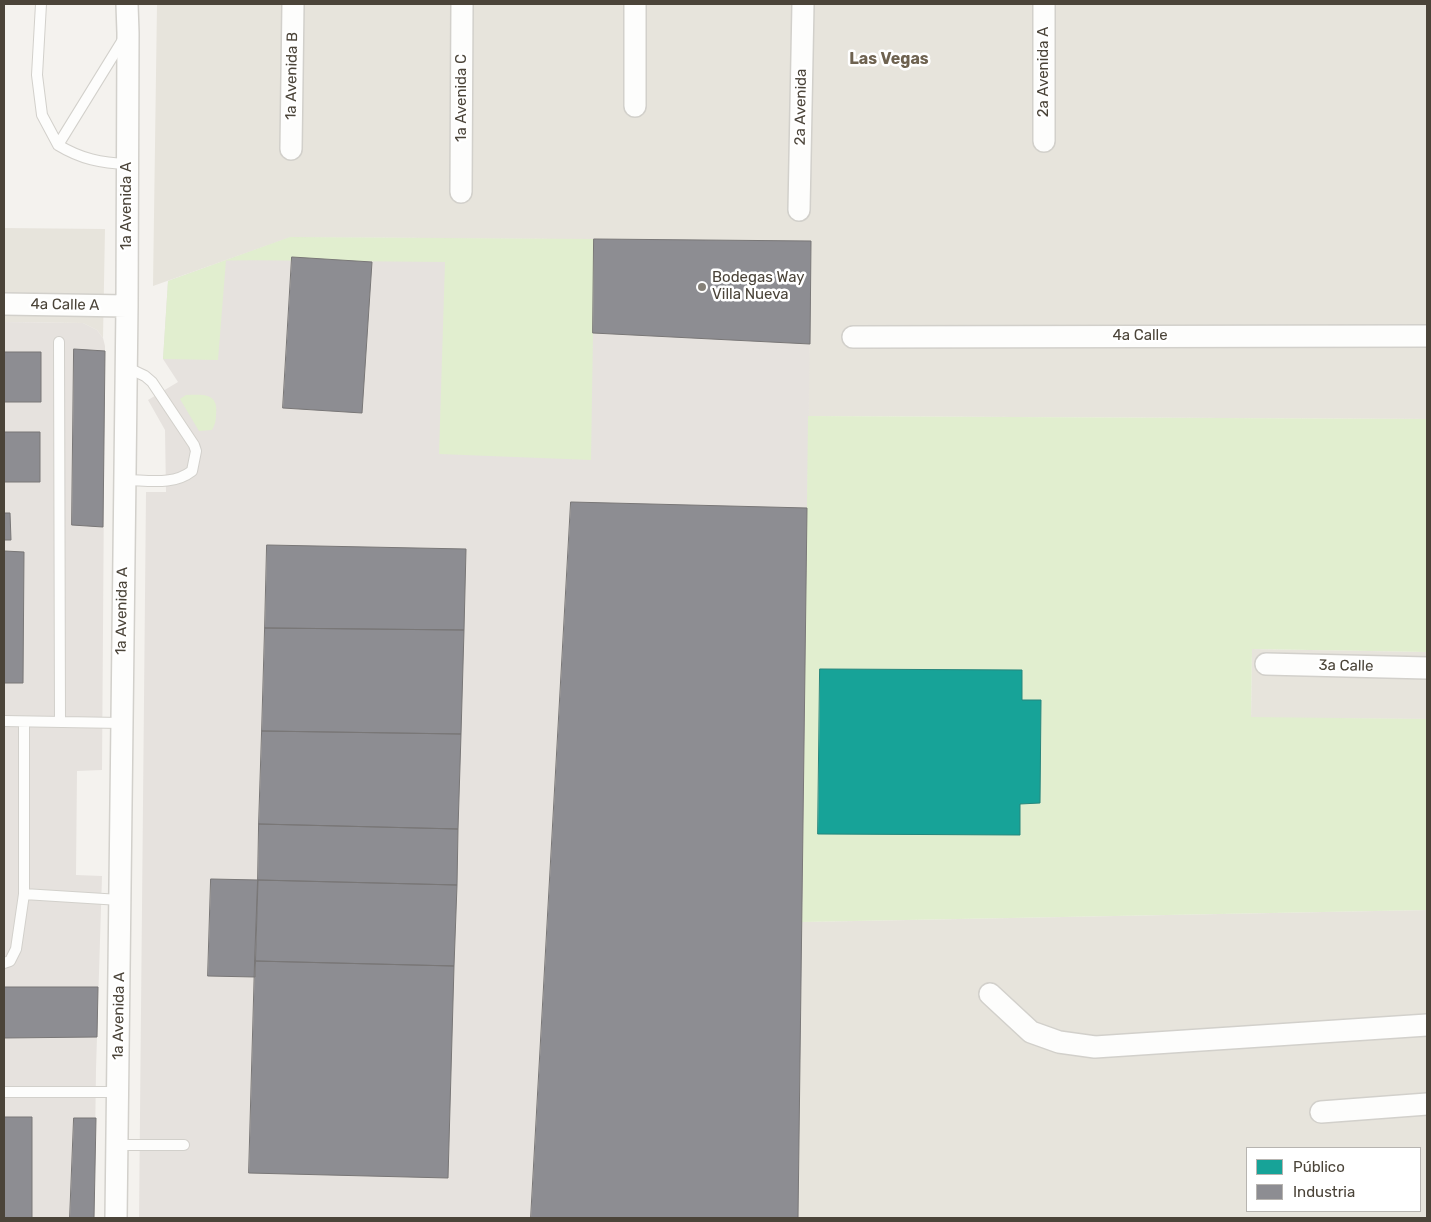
<!DOCTYPE html>
<html>
<head>
<meta charset="utf-8">
<style>
  body { margin:0 }
  #map { position:relative; width:1431px; height:1222px; overflow:hidden; background:#f4f2ee; font-family:Rubik,sans-serif }
  canvas { display:block }
  .frame { position:absolute; inset:0; border:5px solid #4b4439; pointer-events:none }
  .legend { position:absolute; left:1246px; top:1147px; width:175px; height:65px; box-sizing:border-box; background:#fff; border:1px solid #b7b4b0; margin:0; padding:6px 9px; list-style:none; font-size:15px; color:#4b4439 }
  .legend li { display:flex; align-items:center; gap:10px; height:25px }
  .legend b { width:25px; border:1px solid #b7b4b0 }
</style>
</head>
<body>
<div id="map">
<canvas width="1431" height="1222"></canvas>
<div class="frame"></div>
<ul class="legend">
<li><b style="height:14px;background:#17a398"></b>Público</li>
<li><b style="height:14px;background:#8d8d92"></b>Industria</li>
</ul>
</div>
<script>
const context = document.querySelector('canvas').getContext('2d');
context.lineJoin = 'round';
function fill(path, color) { context.fillStyle = color; context.fill(path, 'evenodd'); }
function strokePath(path, color, width, dash) { context.strokeStyle = color; context.lineWidth = width; context.lineCap = dash ? 'butt' : 'round'; context.setLineDash(dash || []); context.stroke(path); }
function label(font, color, halo, rows, align = 'center') {
  context.font = font + ' Rubik,sans-serif'; context.lineWidth = 5; context.setLineDash([]); context.textBaseline = 'middle'; context.strokeStyle = halo; context.fillStyle = color; for (const [text, x, y, turn = 0] of rows) {
    context.save(); context.translate(x, y); context.rotate((+turn || 0) * Math.PI / 180); context.textAlign = isNaN(turn) ? turn : align; if (halo) context.strokeText(text, 0, 0); context.fillText(text, 0, 0); context.restore();
  }
}
const residential = new Path2D(`
  M157 4H1427V419L808 416 811 241 291 237 153 286Z
  M4 228 105 229 103 338 97 330 83 323 4 322Z
  M1252 649 1427 652V719L1251 718Z
  M1427 910V1218H798L802 922ZM1247 1148H1420V1211H1247Z`);
const industrial = new Path2D(`
  M290 237 811 241 798 1218H139L146 492H166L165 430 148 400 178 382 163 359 168 281Z
  M4 322 83 323 97 330 103 338 105 346 102 770 77 771 76 875 102 876 96 1069 94 1218H4Z`);
const green = new Path2D(`
  M290 237 594 239 593 333 591 460 439 454 445 262 226 260 218 360 163 359 168 281Z
  M186 395C202 395 219 392 216 415 216 420 215 425 212 430L199 431 180 399Z
  M808 416 1427 419V652L1252 649 1251 717 1427 719V910L802 922Z`);
const public = new Path2D(`
  M820 669 1022 670V700H1041L1040 803 1020 804V835L818 834Z`);
const industry = new Path2D(`
  M594 239 811 241 810 344 593 333Z
  M292 257 372 262 362 413 283 408Z
  M74 349 105 351 103 527 72 525Z
  M4 352H41V402H4Z
  M4 432H40V482H4Z
  M571 502 807 508 798 1218H531Z
  M4 513H10L11 540H4Z
  M267 545 466 549 464 630 265 628Z
  M4 551 24 552 23 683H4Z
  M265 628 464 630 461 734 262 731Z
  M262 731 461 734 458 829 259 824Z
  M259 824 458 829 457 885 258 880Z
  M211 879 258 880 255 977 208 976Z
  M258 880 457 885 454 966 255 961Z
  M255 961 454 966 448 1178 249 1173Z
  M4 987H98L97 1037 4 1038Z
  M4 1117H32V1218H4Z
  M74 1118H96L94 1218H70Z`);
const service = new Path2D(`
  M41 4 37 75 42 115 58 145
  M124 38 58 145C81 159 101 163 128 164
  M59 342 60 722
  M124 480C147 480 173 486 192 471L196 451 194 445 152 382 145 376 126 367
  M4 721 121 723
  M24 722V894L120 900
  M4 963 10 961 16 949 24 894
  M4 1092H118
  M118 1145H184`);
const minor = new Path2D(`
  M635 106V4
  M1044 141V4
  M291 149 293 4
  M461 192 462 4
  M799 210 803 4
  M4 304 127 306
  M853 337 1427 336
  M1266 664 1427 668
  M990 994 1031 1032 1059 1042 1095 1047 1427 1025
  M1321 1112 1427 1104
  M116 1218 127 306 128 33 127 4`);
const markers = [
  [702,287,5,"#868178"]
];
const streetNames = [
  ["2a Avenida A",1044,72,-90],
  ["1a Avenida B",292,76,-89],
  ["1a Avenida C",462,98,-90],
  ["2a Avenida",801,107,-89],
  ["1a Avenida A",127,206,-90],
  ["4a Calle A",65,305,1],
  ["4a Calle",1140,336],
  ["1a Avenida A",122,611,-89],
  ["3a Calle",1346,666,1],
  ["1a Avenida A",119,1016,-89]
];
const poiNames = [
  ["Bodegas Way",712,278],
  ["Villa Nueva",712,295]
];
const neighbourhoodNames = [
  ["Las Vegas",889,59]
];
fill(residential, '#e7e4dc');
fill(industrial, '#e6e2de');
fill(green, '#e1eecf');
fill(public, '#17a398');
strokePath(public, '#27867c', 1);
fill(industry, '#8d8d92');
strokePath(industry, '#797777', 1);
strokePath(service, '#d2d0cb', 12);
strokePath(minor, '#d2d0cb', 24);
strokePath(service, '#fdfdfc', 10);
strokePath(minor, '#fdfdfc', 21);
for (const [x, y, r, color] of markers) { const dot = new Path2D(); dot.arc(x, y, r, 0, 2 * Math.PI); context.fillStyle = color; context.fill(dot); strokePath(dot, '#fff', 2); }
label('15px', '#4b4439', '#fff', streetNames);
label('15px', '#4b4439', '#fff', poiNames, 'left');
label('bold 16px', '#6e6250', '#fff', neighbourhoodNames);
</script>
</body>
</html>
